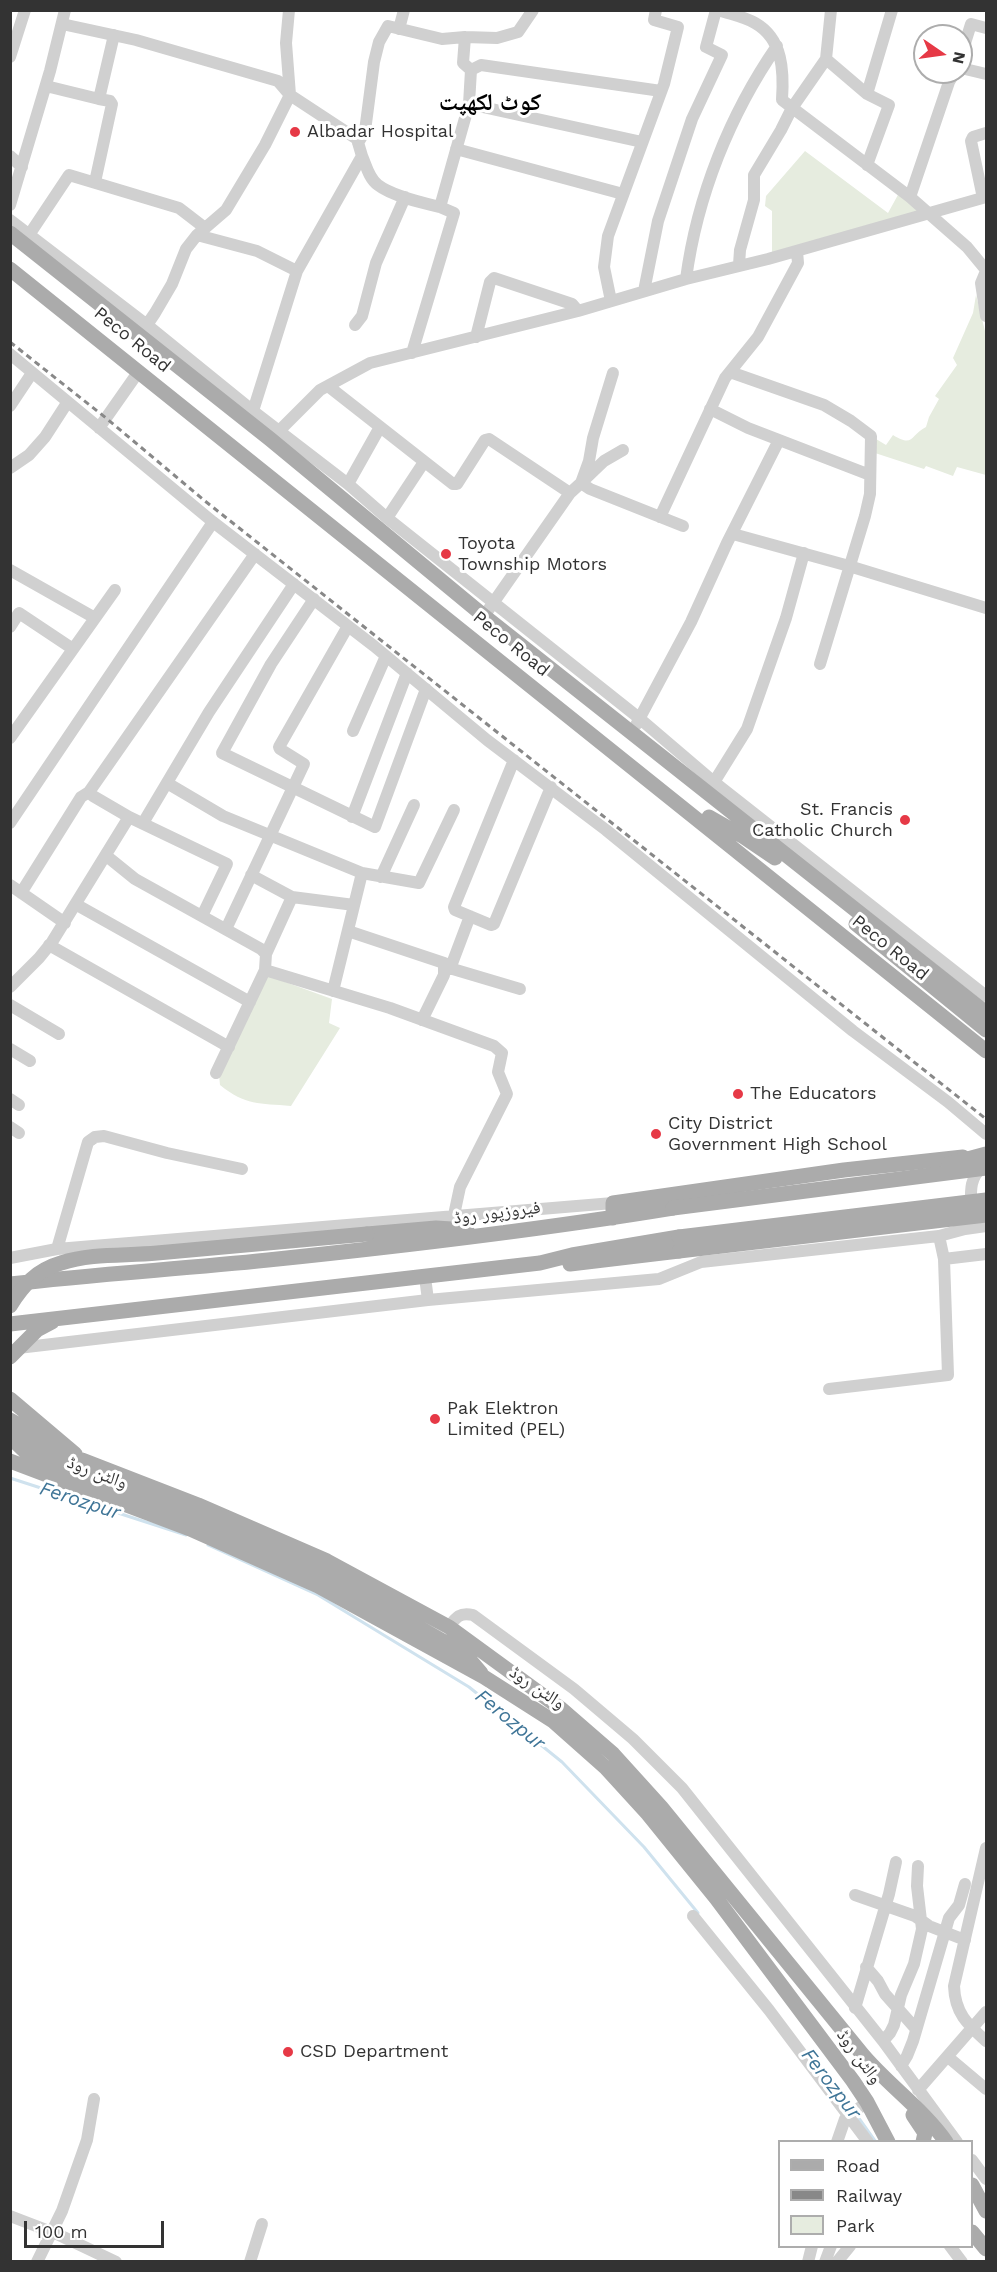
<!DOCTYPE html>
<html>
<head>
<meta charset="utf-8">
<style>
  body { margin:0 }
  #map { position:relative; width:997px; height:2272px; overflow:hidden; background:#fff; font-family:"Work Sans",sans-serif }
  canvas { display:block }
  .frame { position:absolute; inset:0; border:12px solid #333; pointer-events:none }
  .legend { position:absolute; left:778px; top:2140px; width:195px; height:108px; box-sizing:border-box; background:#fff; border:2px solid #adadad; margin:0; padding:8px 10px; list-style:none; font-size:18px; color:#333 }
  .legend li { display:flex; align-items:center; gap:12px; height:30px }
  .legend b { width:30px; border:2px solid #adadad }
  .north { position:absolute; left:913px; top:24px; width:60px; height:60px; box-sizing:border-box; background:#fff; border:2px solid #adadad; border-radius:50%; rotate:103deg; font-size:16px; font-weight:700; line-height:24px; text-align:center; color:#333 }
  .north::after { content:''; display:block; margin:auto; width:21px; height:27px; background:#e63946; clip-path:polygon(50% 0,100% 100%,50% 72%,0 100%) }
  .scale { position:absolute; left:24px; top:2221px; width:140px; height:27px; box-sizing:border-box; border:3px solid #333; border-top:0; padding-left:8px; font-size:18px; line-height:21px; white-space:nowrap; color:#333; -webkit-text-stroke:4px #fff; paint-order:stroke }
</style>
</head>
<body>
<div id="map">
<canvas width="997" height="2272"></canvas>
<div class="frame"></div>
<ul class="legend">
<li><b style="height:8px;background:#ababab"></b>Road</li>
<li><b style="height:8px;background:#888"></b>Railway</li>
<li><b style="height:16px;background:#e6ecdf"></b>Park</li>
</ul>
<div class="north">N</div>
<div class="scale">100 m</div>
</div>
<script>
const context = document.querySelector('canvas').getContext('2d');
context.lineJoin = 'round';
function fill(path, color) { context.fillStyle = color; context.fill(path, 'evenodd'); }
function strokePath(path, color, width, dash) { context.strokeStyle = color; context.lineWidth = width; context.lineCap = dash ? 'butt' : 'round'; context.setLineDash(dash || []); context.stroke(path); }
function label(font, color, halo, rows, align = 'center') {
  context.font = font + ' "Work Sans","Noto Naskh Arabic",sans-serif'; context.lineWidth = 6; context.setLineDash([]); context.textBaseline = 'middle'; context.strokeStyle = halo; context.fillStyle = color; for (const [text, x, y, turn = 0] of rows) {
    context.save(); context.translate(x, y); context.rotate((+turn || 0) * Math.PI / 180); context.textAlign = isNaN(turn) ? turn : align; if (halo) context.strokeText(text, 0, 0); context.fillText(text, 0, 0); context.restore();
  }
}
const green = new Path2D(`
  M805 151 888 213 899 193 918 211 772 254V211L765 206 766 196Z
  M976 295 986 335V475L957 467 953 476 926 466 924 469 875 453 876 439 886 445 893 435C914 448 910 435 926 427L929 417 939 399 935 396 957 365 953 358 973 313Z
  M266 975 332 999 329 1023 340 1028 291 1106C259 1103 246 1106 220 1085L219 1075Z`);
const stream = new Path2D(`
  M10 1478 186 1535
  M208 1545 318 1595 469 1687 562 1762 644 1847 698 1913
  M828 2079 852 2109
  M856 2114 876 2142`);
const minor = new Path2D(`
  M719 10C730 14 745 17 755 23 783 39 784 71 782 100L910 197
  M62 24 136 40 278 81 290 95 357 139 362 156 297 271 253 411 348 484 387 518 639 718 714 782 986 996
  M399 29 404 10
  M961 56 971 24 986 28
  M10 57 25 10
  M826 59 867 94 889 105 867 165
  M961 68 986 74
  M471 70 481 65 661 91
  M955 72 949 82 910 197 967 247 986 270
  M46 86 99 99
  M867 94 892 10
  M469 104 642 142
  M358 143 365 131 374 62 379 42 388 26 442 39 465 37 497 38 518 32 533 10
  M456 149 623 194
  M10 156 22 167
  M362 156C366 165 369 179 378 185 392 196 423 203 440 207L469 104 471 70 463 63 465 37
  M95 182 112 104 110 101 99 99 114 35
  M983 198 971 141 973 137 986 133
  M10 205 50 71 65 10
  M10 220 147 325 253 411
  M29 235 69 175 179 208 205 228
  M197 235 257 251 297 271
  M739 265 740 250 754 200V175L781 130 792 108 826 59 831 10
  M986 271 981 283 986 316
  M686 279C697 196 730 114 777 46
  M644 291 658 221 692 119 722 55 706 47 716 10
  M611 301 604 267 608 236 664 84 678 27 654 20 656 10
  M355 325 362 316 376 263 405 197
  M140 335 155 313 172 284 186 249 197 235 226 210 265 145 290 95 286 43 289 10
  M476 337 490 282 494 278 572 304 578 311
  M412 353 454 213 440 207
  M10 354 213 522 374 646 487 740 606 830 853 1031 948 1102 986 1134
  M730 372 824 405 851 421 871 436 870 494 865 516 820 664
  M328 386 453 484H457L485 440 489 439 570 493 581 483 589 461 593 438 613 373
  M10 406 32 373
  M710 409 748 428 870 475
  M99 428 139 371
  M274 436 320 390 370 363 578 311 686 279 768 259 986 197
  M623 450 604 461 581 483 590 489 683 526
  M10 468 29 455 45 437 67 403
  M348 484 380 427
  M660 517 725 378 758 337 798 263 797 251
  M387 518 424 462
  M733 534 849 566 986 608
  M10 570 95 618
  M314 599 271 664 222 753 375 827 426 689
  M484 616 570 493
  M10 627 19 613 73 649
  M636 725 691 622 727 543 779 440
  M353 731 386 656
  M10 738 115 590
  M514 760 454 907 455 910 491 925 494 924 551 787
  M167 783 223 816 362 873 419 883 454 810
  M711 787 747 729 786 618 804 553
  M93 796 129 817
  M352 817 407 673
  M10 823 213 522
  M143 823 209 712 294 584
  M105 858H109L135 879 261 949 266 954 265 970 216 1073
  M251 875 292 897 354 905
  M381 877 414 805
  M10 885 65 923
  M21 893 81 797 89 792 255 554
  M77 905 250 1002
  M226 929 304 764 280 749 279 747 348 626
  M348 931 444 963V975L422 1020
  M49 945 229 1047
  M266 954 292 897
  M446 967 520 989
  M450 969 470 916
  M265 970 390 1008 494 1046 502 1053 498 1072 507 1094 460 1187 454 1215
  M10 987 39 958 52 942 129 817 227 864 202 916
  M333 991 362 873
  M10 1005 59 1034
  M10 1049 30 1061
  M10 1099 19 1105
  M10 1127 19 1133
  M965 1229 986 1226
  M939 1236 944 1259 986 1254
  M57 1249 88 1142 95 1137 104 1136 167 1153 242 1169
  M10 1258 57 1249 613 1203
  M425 1277 428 1300
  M18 1348 428 1300 659 1279 701 1262 939 1236 965 1229 970 1224C974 1204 964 1181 983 1167
  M829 1389 948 1375 944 1259
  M449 1627C456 1617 460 1612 473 1615L574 1689 633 1739 682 1788 883 2041 957 2142
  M986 1848 954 1986C955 2013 967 2024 986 2041
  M855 1895 915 1916 929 1926 965 1940
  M693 1916 769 2010 868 2142
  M866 1967 878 1981 885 1994 916 2029
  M855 2008 889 1894 896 1862
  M883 2041 890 2033 894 2025 901 1995 914 1964 922 1929 917 1886 918 1866
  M948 2057 986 2089
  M901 2066 907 2056 913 2041 949 1918 959 1905 965 1884
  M918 2090 986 2012
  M837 2142 845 2119 867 2102
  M972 2160 986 2179
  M10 2216 57 2234 116 2262
  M950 2246 962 2262
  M37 2262 62 2211 87 2140 94 2099
  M250 2262 262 2224
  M808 2262 812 2246
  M825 2262 831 2246
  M837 2262 850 2246`);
const major = new Path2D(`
  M10 233 270 439 484 616 986 1013
  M10 269 986 1051
  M709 817 744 837 775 858
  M856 924 986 1030
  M613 1218V1203L844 1170 963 1157
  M367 1234 436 1228 467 1230
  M570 1264 679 1251
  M10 1284C96 1274 182 1269 268 1260 403 1246 539 1230 673 1208
  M10 1324 540 1263 572 1255 679 1237
  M10 1357 37 1330 52 1322
  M10 1399 75 1454
  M10 1420 24 1428 54 1438
  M10 1436 82 1460 198 1505 327 1561 449 1627 560 1708 613 1754 661 1807 862 2054C887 2084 925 2111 946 2142
  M10 1437 29 1455 244 1537 322 1573 464 1653 481 1673
  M10 1461 190 1529 318 1586 484 1677 553 1721 606 1768 648 1814 716 1898 853 2081 867 2102 888 2142
  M913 2115 925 2133 923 2142
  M972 2185 986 2211
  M972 2232 986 2249`);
const rail = new Path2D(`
  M10 342 106 418 205 501 986 1119`);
const majorBridge = new Path2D(`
  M949 1164 986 1154
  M673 1208 986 1168
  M679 1237 986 1200
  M679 1251 986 1215
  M10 1306C23 1285 37 1270 61 1263 92 1253 125 1256 157 1253 227 1247 297 1241 367 1234`);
const markers = [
  [295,132,6,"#e63946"],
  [446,554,6,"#e63946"],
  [905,820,6,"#e63946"],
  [738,1094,6,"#e63946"],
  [656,1134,6,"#e63946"],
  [435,1419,6,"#e63946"],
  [288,2052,6,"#e63946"]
];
const poiNames = [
  ["Albadar Hospital",307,132],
  ["Toyota",458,544],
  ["Township Motors",458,565],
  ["St. Francis",893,810,"right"],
  ["Catholic Church",893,831,"right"],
  ["The Educators",750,1094],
  ["City District",668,1124],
  ["Government High School",668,1145],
  ["Pak Elektron",447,1409],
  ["Limited (PEL)",447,1430],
  ["CSD Department",300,2052]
];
const streetNames = [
  ["Peco Road",132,340,39],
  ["Peco Road",511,644,39],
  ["Peco Road",890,948,39],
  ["فیروزپور روڈ",497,1213,-7],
  ["والٹن روڈ",97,1473,21],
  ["والٹن روڈ",537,1688,34],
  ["والٹن روڈ",859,2057,54]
];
const waterNames = [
  ["Ferozpur",80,1501,18],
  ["Ferozpur",510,1720,39],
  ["Ferozpur",831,2084,52]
];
const districtNames = [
  ["کوٹ لکھپت",490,103]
];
fill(green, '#e6ecdf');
strokePath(stream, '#cfe2ee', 3);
strokePath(minor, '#d0d0d0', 12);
strokePath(major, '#ababab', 15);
strokePath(rail, '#888', 3, [6, 4.5]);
strokePath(majorBridge, '#ababab', 15);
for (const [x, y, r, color] of markers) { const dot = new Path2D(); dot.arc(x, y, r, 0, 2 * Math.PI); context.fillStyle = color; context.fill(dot); strokePath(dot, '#fff', 2); }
label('18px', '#333', '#fff', poiNames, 'left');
label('18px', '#333', '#fff', streetNames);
label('italic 20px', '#3f7597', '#fff', waterNames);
label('bold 24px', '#000', '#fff', districtNames);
</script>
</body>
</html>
